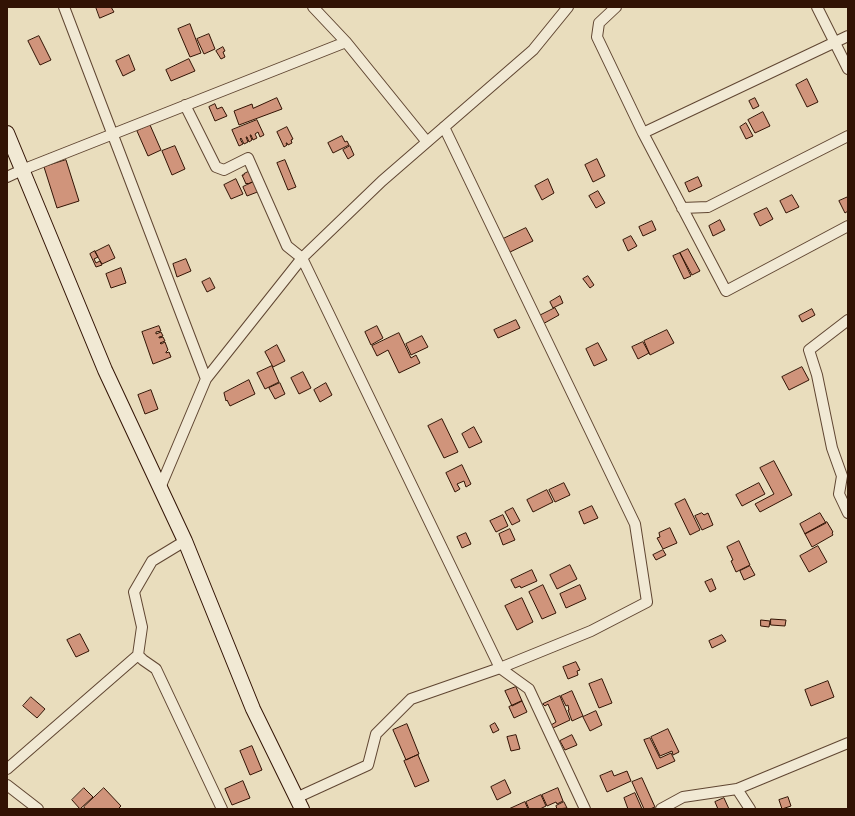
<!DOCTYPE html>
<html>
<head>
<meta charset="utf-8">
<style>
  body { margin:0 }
  #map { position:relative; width:855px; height:816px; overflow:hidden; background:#e9ddbd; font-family:"Gentium Book Plus",serif }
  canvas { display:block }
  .frame { position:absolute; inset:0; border:8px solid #321304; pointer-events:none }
</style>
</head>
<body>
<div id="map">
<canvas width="855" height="816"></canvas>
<div class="frame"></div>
</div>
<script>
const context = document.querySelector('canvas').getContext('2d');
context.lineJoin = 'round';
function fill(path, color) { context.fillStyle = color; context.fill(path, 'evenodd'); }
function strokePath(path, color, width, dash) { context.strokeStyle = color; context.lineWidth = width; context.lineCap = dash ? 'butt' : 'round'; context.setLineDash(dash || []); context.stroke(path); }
const building = new Path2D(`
  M96 7H111L114 12 100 18Z
  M190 24 201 53 190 57 178 29Z
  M209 34 215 49 204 54 197 39Z
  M39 36 51 60 40 65 28 41Z
  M223 47 225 51 223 52 225 57 221 59 216 51Z
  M129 55 135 70 123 76 116 61Z
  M189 59 195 71 171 81 166 70Z
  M807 79 818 102 807 107 796 85Z
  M277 98 282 109 239 125 234 111 252 104 253 108Z
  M755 98 759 106 753 109 749 101Z
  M215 104 217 109 222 107 227 116 215 121 209 107Z
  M763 112 770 126 755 133 748 120Z
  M257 120 264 135 260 137 258 132 255 134 257 138 253 140 251 135H250L252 140 249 142 247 137H246L248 142 244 144 241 138 240 139 243 144 239 146 232 130Z
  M746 123 753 136 746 139 740 127Z
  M150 125 161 150 148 156 137 131Z
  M287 127 293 139 291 140 292 143 288 145 287 143H286L287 145 284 147 277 132Z
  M342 136 345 142 347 141 349 145 333 153 328 143Z
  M175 146 185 169 172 175 162 151Z
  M350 146 354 155 348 159 343 150Z
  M597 159 605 176 593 182 585 165Z
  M66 160 79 201 57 208 44 167Z
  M285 160 296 187 288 190 277 163Z
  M250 171 255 181 248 184 247 183 246 184 242 175H244V174Z
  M698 177 702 186 689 192 685 183Z
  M236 179 243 194 231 199 224 185Z
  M548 179 554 193 542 200 535 186Z
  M255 181 260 191 247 196 243 187Z
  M598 191 605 203 596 208 589 196Z
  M792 195 799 207 786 213 780 201Z
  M848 197V211L845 213 839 201Z
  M767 208 773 219 760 226 754 214Z
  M720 220 725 230 713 236 709 226Z
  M652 221 656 230 643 236 639 227Z
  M526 228 533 241 508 253 501 240Z
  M631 236 637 246 628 251 623 240Z
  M109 245 115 258 102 264 95 252Z
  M688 249 700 271 692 275 680 253Z
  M95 251 98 257 94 259 96 263 100 261 102 265 96 267 90 254Z
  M680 253 691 276 684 279 673 256Z
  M186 259 191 271 177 277 173 264Z
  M121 268 126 283 111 288 106 274Z
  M588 276 594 285 590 288 583 279Z
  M210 278 215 288 207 292 202 282Z
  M560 296 563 303 553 308 550 302Z
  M555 308 559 315 541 325 537 317Z
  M812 309 815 315 802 322 799 316Z
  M516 320 520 328 498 338 494 330Z
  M159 326 161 331 156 332V334L161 332 163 336 159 337V338L163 337 165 341 160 343 161 344 165 342 168 350 166 352V353L169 352 171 357 153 364 142 332Z
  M377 326 383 338 371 345 365 332Z
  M667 330 674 343 650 355 644 341Z
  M399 333 411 358 416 355 420 363 399 373 388 350 377 356 372 346Z
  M422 336 428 347 411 355 406 344Z
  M643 342 649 353 638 359 632 347Z
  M598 343 607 360 594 366 586 349Z
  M277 345 285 361 273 367 265 352Z
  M272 366 279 382 265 389 257 373Z
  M802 367 809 380 789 390 782 377Z
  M303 372 311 388 299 394 291 378Z
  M249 380 255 394 230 406 227 400 226 401 224 393Z
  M280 383 285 394 275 399 269 388Z
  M326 383 332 395 320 402 314 390Z
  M151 390 158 409 145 414 138 395Z
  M442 419 458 452 444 458 428 426Z
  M474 427 482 442 469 448 462 434Z
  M774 461 792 495 760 512 755 504 774 494 760 468Z
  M462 465 471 484 466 487 464 481 457 484 460 489 455 492 446 473Z
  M564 483 570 495 555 502 549 490Z
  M759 483 765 494 742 506 736 495Z
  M547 490 553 502 533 512 527 500Z
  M685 499 700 530 690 535 675 504Z
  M592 506 598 518 584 524 579 512Z
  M513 508 520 521 512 525 505 512Z
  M702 513 704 515 708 513 713 525 702 530 695 516Z
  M820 513 826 523 805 534 800 524Z
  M503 515 508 526 496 532 490 521Z
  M827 522 833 532 832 533 833 535 812 547 805 534Z
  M670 528 677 543 663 549 657 538 660 537 659 533Z
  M510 529 515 540 503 545 499 534Z
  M466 533 471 544 462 548 457 537Z
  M739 541 750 565 736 572 731 561 733 560 727 547Z
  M818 546 827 562 809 572 800 556Z
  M663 550 666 555 656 560 653 555Z
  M570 565 577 579 557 589 550 575Z
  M750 566 755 575 744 580 740 571Z
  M532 570 537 581 521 588 520 586 515 588 511 580Z
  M712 579 716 589 710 592 705 582Z
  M543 585 556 613 542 619 529 592Z
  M580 585 586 599 566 608 560 594Z
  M522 598 533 622 517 630 505 606Z
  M771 619 786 620 785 626 771 625Z
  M761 620 770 621 769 627 761 626Z
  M80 634 89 651 76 657 67 640Z
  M722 635 726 641 712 648 709 641Z
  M576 662 580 670 577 671 578 675 568 679 563 667Z
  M602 679 612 703 599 708 589 684Z
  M828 681 834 697 811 706 805 690Z
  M516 687 522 701 512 706 505 691Z
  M572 691 583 716 572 721 568 710H569L568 705 566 706 561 696Z
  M560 696 570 720 553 728 551 725 556 722 548 704 545 706 543 704Z
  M31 697 45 709 37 718 23 706Z
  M522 701 527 712 514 718 509 707Z
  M596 711 602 725 590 731 583 717Z
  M495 723 499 730 493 733 490 726Z
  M407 724 419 754 406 760 393 730Z
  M668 729 679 752 673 755 672 751 660 756 651 737Z
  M516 735 520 749 511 751 507 737Z
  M572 735 577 745 565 750 560 741Z
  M650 738 660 758 671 753 675 761 657 769 644 740Z
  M252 746 262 770 250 775 240 751Z
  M418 755 429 781 415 787 404 761Z
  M612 771 614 776 627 771 631 781 607 792 600 776Z
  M642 778 655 807 650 809H644L632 782Z
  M505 780 511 793 497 800 491 787Z
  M243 781 250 798 232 805 225 789Z
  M84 788 93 797 80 809 72 800Z
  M104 788 121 806 118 809H85L84 807Z
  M558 788 563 801 557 804 556 802 547 806 542 795Z
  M635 793 642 809H628L624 798Z
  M541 795 546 806 540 809H529L526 802Z
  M788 797 791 806 782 809 779 800Z
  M724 798 729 809H718L715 802Z
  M525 802 528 809H509Z
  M564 802 567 808 557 809 556 806Z`);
const street = new Path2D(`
  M64 7 206 379
  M313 7 346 42 427 142
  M616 7 599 23 597 37 643 133 726 291 848 226
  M817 7 848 69
  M185 105 216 167 224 170 248 158 287 246 302 258 500 668 529 689 585 809
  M643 133 848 36
  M7 177 22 170 346 42
  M682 208 708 207 848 136
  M848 320 809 350 817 375 832 448 842 476 839 494 848 513
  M160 488 206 379 302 258 382 181 533 50 568 7
  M138 655 143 660 156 669 222 809
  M7 769 138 655 142 627 134 592 152 561 185 541
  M7 785 38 809
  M737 789 750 809
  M296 798 368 765 376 734 411 699 500 668 591 631 647 602 635 524 444 127
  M661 809 683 797 737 789 848 743`);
const secondary = new Path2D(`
  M7 133 105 370 185 541 253 709 302 809`);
fill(building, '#d0947b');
strokePath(building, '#321304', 1);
strokePath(street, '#604632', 12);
strokePath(secondary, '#321304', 16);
strokePath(street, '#f1e9d4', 10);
strokePath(secondary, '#f1e9d4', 14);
</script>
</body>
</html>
